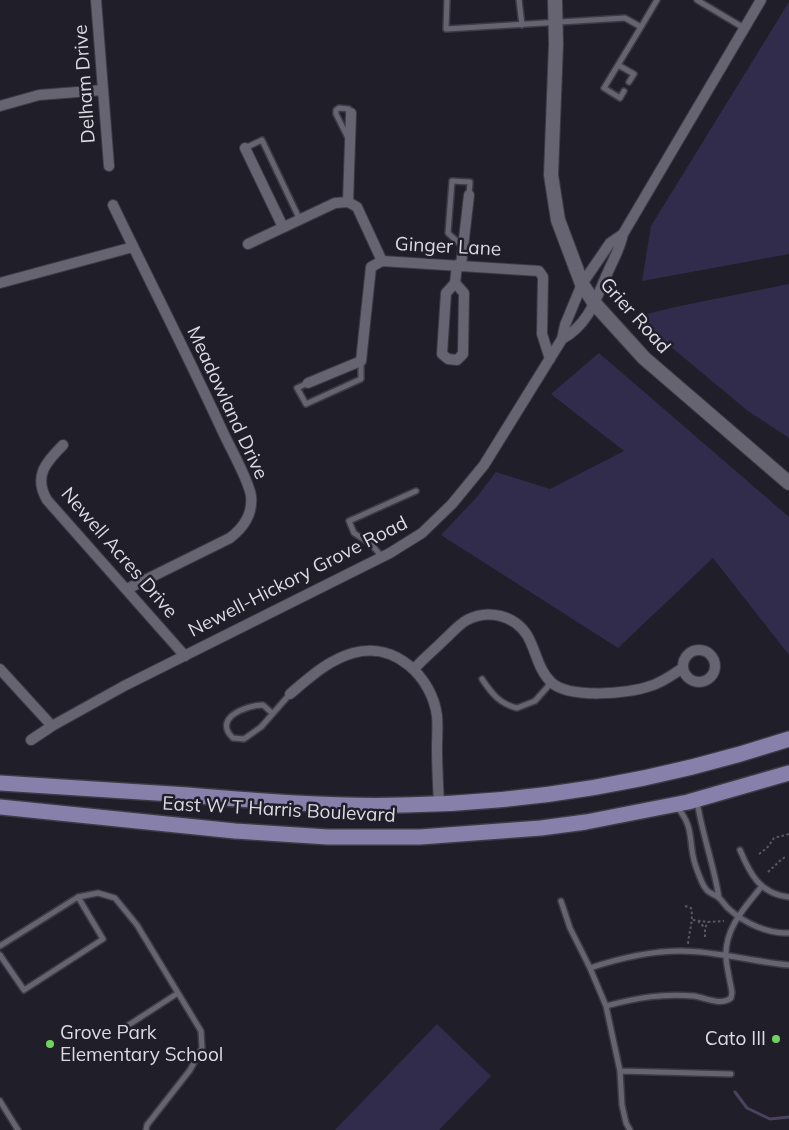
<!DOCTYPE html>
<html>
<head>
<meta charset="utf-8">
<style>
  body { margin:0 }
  canvas { display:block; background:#201e29 }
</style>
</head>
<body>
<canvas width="789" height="1130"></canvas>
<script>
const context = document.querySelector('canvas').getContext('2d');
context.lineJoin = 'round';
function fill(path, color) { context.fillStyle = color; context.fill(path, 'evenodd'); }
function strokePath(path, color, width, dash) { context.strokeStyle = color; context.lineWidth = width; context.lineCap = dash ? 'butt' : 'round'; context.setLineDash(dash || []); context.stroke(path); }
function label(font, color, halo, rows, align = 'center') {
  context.font = font + ' Mulish,sans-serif'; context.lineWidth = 5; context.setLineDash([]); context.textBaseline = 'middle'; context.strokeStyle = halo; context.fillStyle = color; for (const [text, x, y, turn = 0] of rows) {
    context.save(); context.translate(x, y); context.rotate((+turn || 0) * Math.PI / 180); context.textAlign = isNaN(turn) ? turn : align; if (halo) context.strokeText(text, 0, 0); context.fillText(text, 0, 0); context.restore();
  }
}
const green = new Path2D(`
  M789 2V254L642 281 651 226Z
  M789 284V438L748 411 635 317 675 307Z
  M599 353 789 517V655L713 558 618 648 441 535 476 498 496 472 550 489 624 451 551 394Z
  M437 1024 491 1076 439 1130H335Z`);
const stream = new Path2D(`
  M735 1092 747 1108 770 1119 789 1117`);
const path = new Path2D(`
  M759 854 767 848 774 838 789 834
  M768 872 782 859 787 856
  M685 906 691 908C694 920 689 931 688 944
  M693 920 708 922 724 921
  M698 921 705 928
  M705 937V928L708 922`);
const lane = new Path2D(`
  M447 0 446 29 625 18 641 27 604 88 620 98 624 91
  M519 0 522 25
  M697 0 744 28
  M641 27 657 0
  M618 65 634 74 629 82
  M348 138 336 114V110L339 108 349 109 351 113
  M245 148 262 140 300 220
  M462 246 448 233 452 181 470 182 469 195
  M308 383 297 388 306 404 361 379V361
  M382 557 372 545 354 533 349 521 416 491
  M482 679C492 694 500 704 517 708L535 701 551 683
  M272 713 263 705C247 705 212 718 233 738L244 739 261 727 290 694
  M697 801C702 834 714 865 719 898
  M677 807C695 828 688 841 695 864 698 872 701 883 706 889 709 894 715 894 719 898 723 901 725 906 729 909 744 923 768 934 789 933
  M740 850C750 874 760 894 789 897
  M561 901 570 928 590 968 606 1006 620 1071 622 1105 626 1123 630 1130
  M0 946 78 897 98 893 115 898 137 925 201 1031 202 1048 190 1070 147 1125 146 1130
  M0 955 24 990 103 939 78 897
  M590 968C620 958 650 951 681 951 717 951 754 962 789 965
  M606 1006C636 998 663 993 694 996 706 998 721 1006 731 998L732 992C730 981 727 969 726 958 724 929 745 907 762 886
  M124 1028 178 993
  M620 1071 731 1074
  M0 1101 18 1130`);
const street = new Path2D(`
  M96 0 109 166
  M0 106 39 95 103 90
  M245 148 283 227
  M348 202 351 113
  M113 205C149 280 187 354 222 430 229 446 249 480 251 496 253 514 243 528 230 538L127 589
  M248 244 335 203 348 202 357 207 382 261 539 271 543 277 542 334 550 359
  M461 265 469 195
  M0 283 133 247
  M455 283 464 293 463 354 457 360 448 359 442 354 446 293 455 283 457 265
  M562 339C588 325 596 299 607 274 613 260 620 249 623 234L761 0
  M308 383 361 361 371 267 382 261
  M63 445C46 462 33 476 47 500L185 656
  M683 666a16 16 0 1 1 32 0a16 16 0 1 1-32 0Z
  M0 669 52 726
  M414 669C424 658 434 650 444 640 452 633 458 625 467 620 488 609 514 615 527 635 536 650 538 670 551 682 568 699 629 694 650 686 662 683 673 674 683 668
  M290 694C309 678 328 660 353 653 395 641 432 677 437 716 438 726 437 737 437 747 437 766 438 785 439 804
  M31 740 52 726 124 686 390 553 422 533 452 504 484 465 562 339 565 325 582 284 610 243 623 234`);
const secondary = new Path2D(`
  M555 0 556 44 551 175 558 220 582 284 595 304 644 358 789 483`);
const primary = new Path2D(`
  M0 783C63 787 125 791 188 795 260 801 332 807 404 805 535 803 664 780 789 739
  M0 807 235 831 328 837H420L541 828 586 822 688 802 789 773`);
const markers = [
  [776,1039,5,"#6fd360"],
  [50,1044,5,"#6fd360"]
];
const streetNames = [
  ["Delham Drive",85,84,-94],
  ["Ginger Lane",448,247,3],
  ["Grier Road",635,316,48],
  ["Meadowland Drive",227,403,65],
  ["Newell Acres Drive",119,553,49],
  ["Newell-Hickory Grove Road",298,577,-27],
  ["East W T Harris Boulevard",279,810,3]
];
const poiNames = [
  ["Grove Park",60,1033],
  ["Elementary School",60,1055],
  ["Cato III",766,1039,"right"]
];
fill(green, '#312b4c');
strokePath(stream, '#4a4260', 3);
strokePath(lane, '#3c3b44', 8);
strokePath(street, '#3c3b44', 12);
strokePath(secondary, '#3c3b44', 16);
strokePath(primary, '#3c3b44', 18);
strokePath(path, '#5a5963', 2, [2.5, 2.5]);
strokePath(lane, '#666471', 5);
strokePath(street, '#666471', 10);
strokePath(secondary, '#666471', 14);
strokePath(primary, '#8680ab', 15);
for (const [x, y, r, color] of markers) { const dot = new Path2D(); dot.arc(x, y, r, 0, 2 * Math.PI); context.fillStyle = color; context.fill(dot); strokePath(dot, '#201e29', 2); }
label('19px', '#dcdbe3', '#201e29', streetNames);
label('19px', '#dcdbe3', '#201e29', poiNames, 'left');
</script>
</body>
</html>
